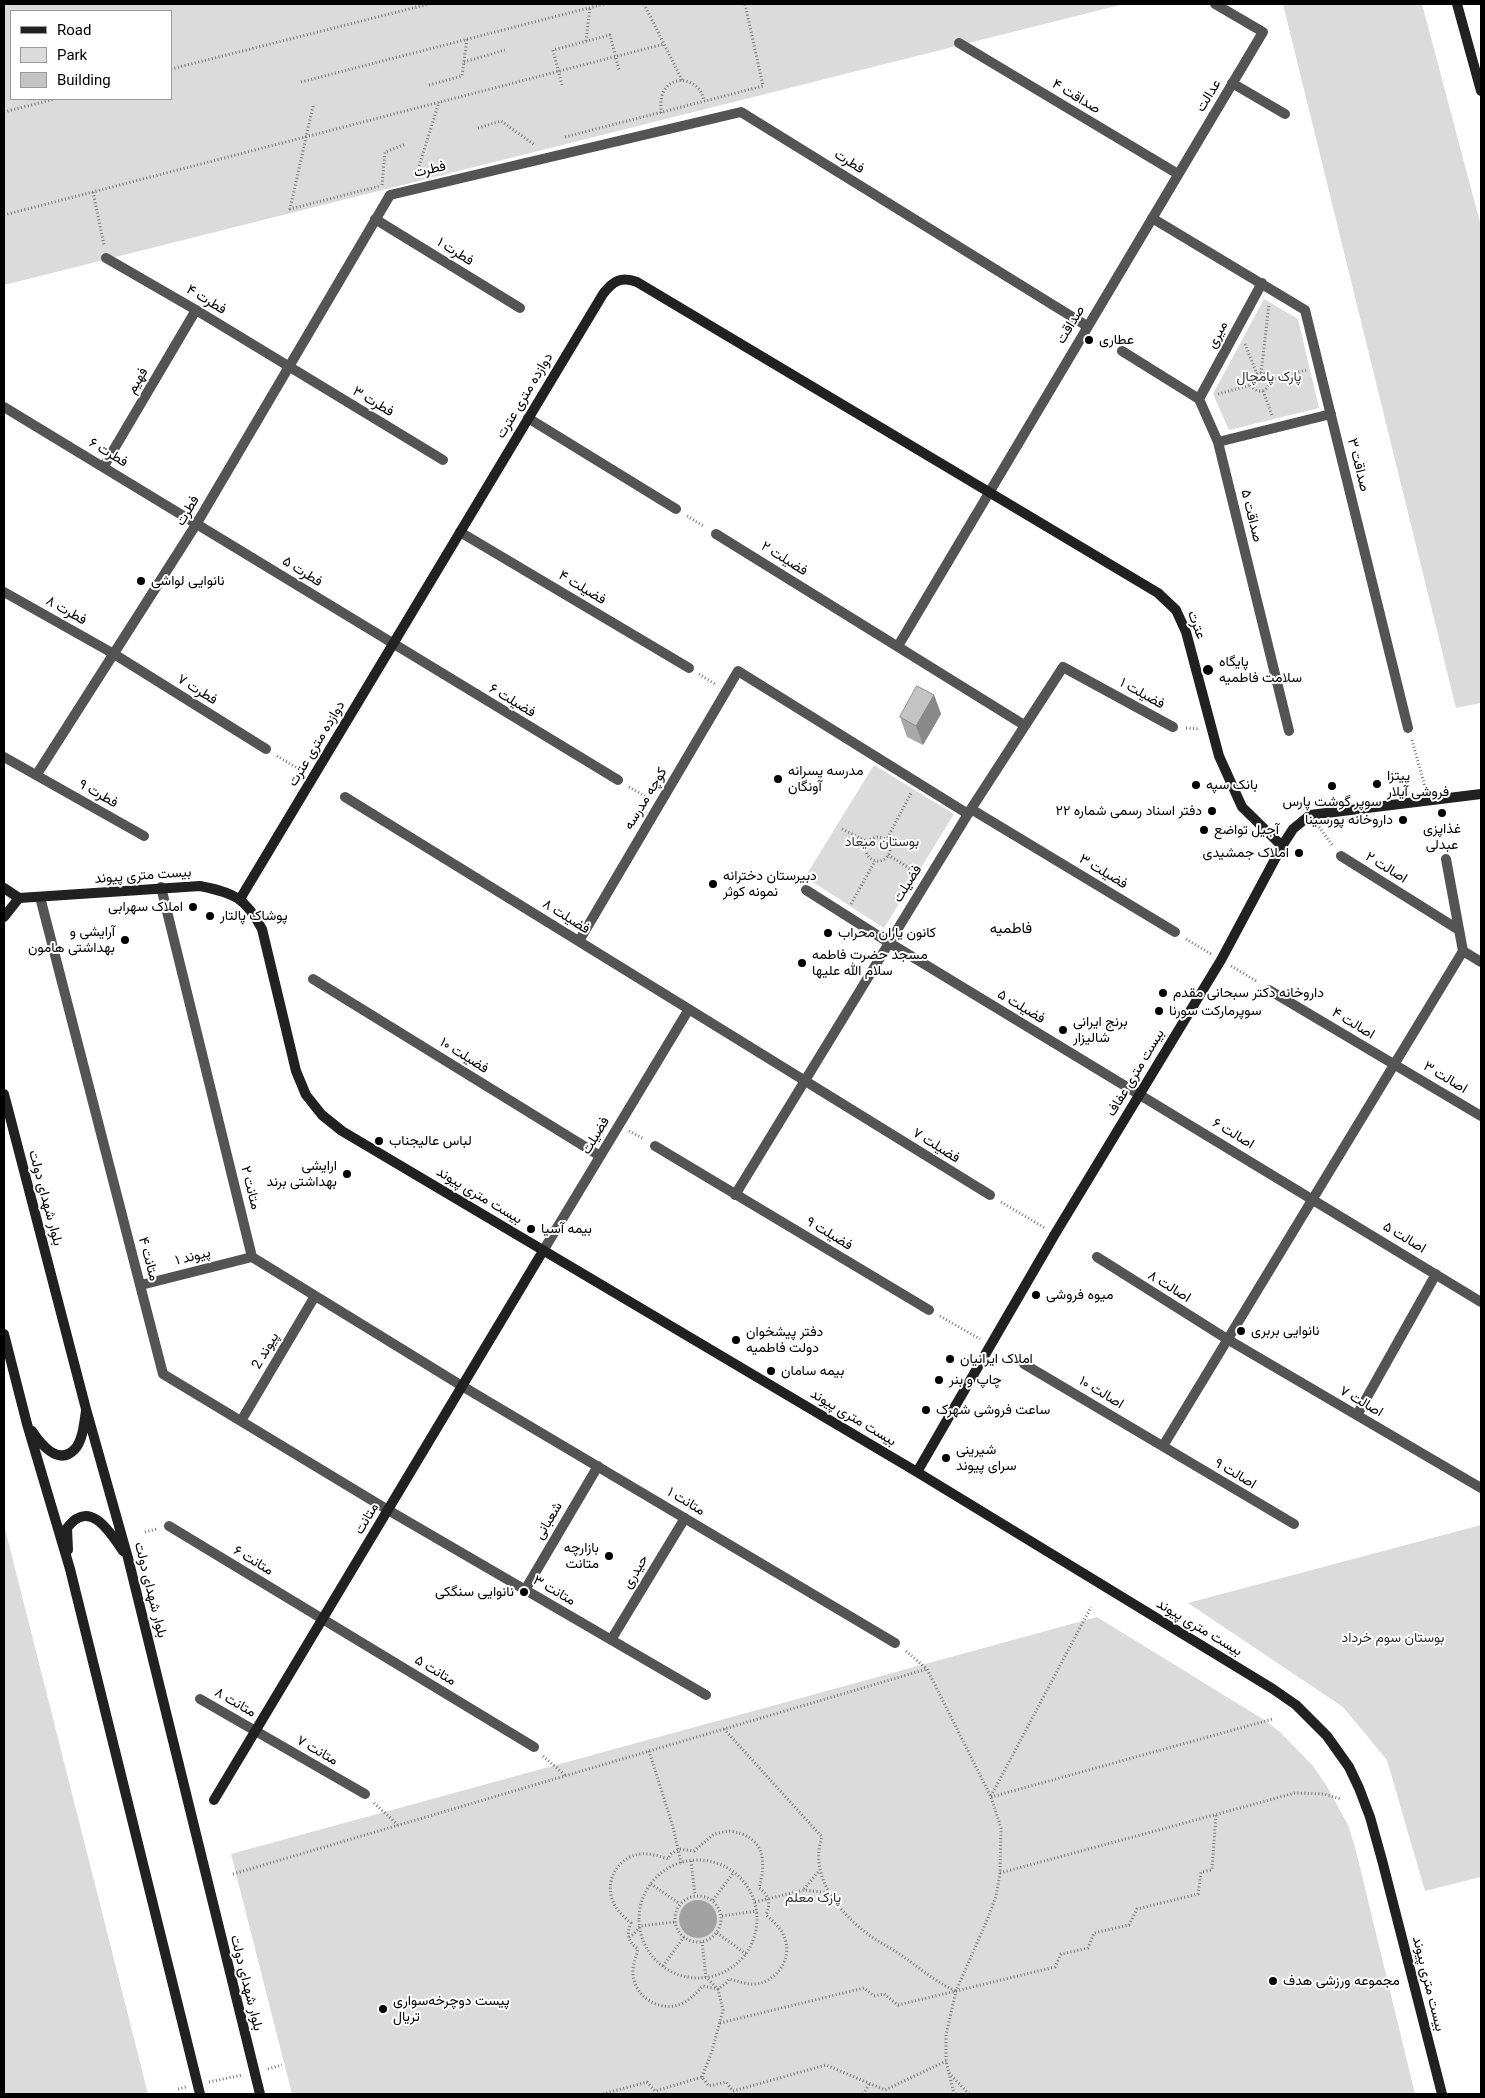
<!DOCTYPE html>
<html>
<head>
<meta charset="utf-8">
<style>
  body { margin:0 }
  #map { position:relative; width:1485px; height:2098px; overflow:hidden; background:#fff; font-family:Roboto,sans-serif }
  canvas { display:block }
  .frame { position:absolute; inset:0; border:5px solid #000; pointer-events:none }
  .legend { position:absolute; left:10px; top:10px; width:162px; height:90px; box-sizing:border-box; background:#fff; border:1px solid #999; margin:0; padding:6px 9px; list-style:none; font-size:15px; color:#000 }
  .legend li { display:flex; align-items:center; gap:10px; height:25px }
  .legend b { width:25px; border:1px solid #999 }
</style>
</head>
<body>
<div id="map">
<canvas width="1485" height="2098"></canvas>
<div class="frame"></div>
<ul class="legend">
<li><b style="height:6px;background:#212121"></b>Road</li>
<li><b style="height:14px;background:#dbdbdb"></b>Park</li>
<li><b style="height:14px;background:#c4c4c4"></b>Building</li>
</ul>
</div>
<script>
const context = document.querySelector('canvas').getContext('2d');
context.lineJoin = 'round';
function fill(path, color) { context.fillStyle = color; context.fill(path, 'evenodd'); }
function strokePath(path, color, width, dash) { context.strokeStyle = color; context.lineWidth = width; context.lineCap = dash ? 'butt' : 'round'; context.setLineDash(dash || []); context.stroke(path); }
function label(font, color, halo, rows, align = 'center') {
  context.font = font + ' Roboto,Vazirmatn,sans-serif'; context.lineWidth = 4; context.setLineDash([]); context.textBaseline = 'middle'; context.strokeStyle = halo; context.fillStyle = color; for (const [text, x, y, turn = 0] of rows) {
    context.save(); context.translate(x, y); context.rotate((+turn || 0) * Math.PI / 180); context.textAlign = isNaN(turn) ? turn : align; if (halo) context.strokeText(text, 0, 0); context.fillText(text, 0, 0); context.restore();
  }
}
const green = new Path2D(`
  M4 4H1124L4 285ZM11 11H171V99H11Z
  M1283 4H1422L1481 226V703L1456 708Z
  M1264 299 1298 319 1319 408 1229 430 1213 394Z
  M874 765 954 814 884 928 805 877Z
  M4 1525 148 2094H4Z
  M1481 1525V1877L1425 1891 1387 1760 1343 1707 1188 1603Z
  M1097 1617 1266 1721 1281 1733 1313 1766 1326 1785 1348 1825 1355 1847 1415 2094H292L231 1854Z`);
const water = new Path2D(`
  M679 1919a19 19 0 1 1 38 0a19 19 0 1 1-38 0Z`);
const path = new Path2D(`
  M644 4 682 80
  M586 41 590 7
  M464 62 505 50
  M171 69 429 4
  M301 82 604 4
  M429 85 462 76 467 39
  M562 85 553 50 610 35 619 70
  M313 106 290 209 380 186
  M4 112 55 99
  M661 113C661 105 660 96 665 89 678 72 702 83 704 101
  M478 128 501 121 535 145
  M565 137 763 86 745 4
  M416 176 439 102
  M382 185 385 152 406 144
  M93 192 104 245
  M4 215 664 44
  M1245 344 1257 374
  M1261 373 1269 304
  M1251 382a9 9 0 1 1 18 0a9 9 0 1 1-18 0Z
  M1268 380 1306 370
  M1263 391 1272 415
  M1218 394 1251 385
  M687 516 705 527
  M699 674 715 684
  M1186 728 1200 729
  M1412 740 1425 787
  M277 756 302 771
  M629 787 648 798
  M1319 827 1333 846
  M842 829 868 842
  M866 849a12 12 0 1 1 24 0a12 12 0 1 1-24 0Z
  M886 841 911 793
  M888 855 917 873
  M851 904 875 861
  M1186 939 1211 954
  M1231 966 1258 982
  M629 1131 644 1139
  M1001 1202 1045 1228
  M940 1316 980 1339
  M145 1532 157 1529
  M906 1651 927 1669 991 1797 1001 1828 1000 1873 996 1896 988 1918 956 1991 946 2035V2061L954 2094
  M724 1729 822 1837C807 1879 845 1920 878 1941 886 1946 894 1950 901 1955 920 1968 935 1982 956 1991
  M649 1751 673 1827 681 1863
  M543 1756 566 1776
  M991 1796 1091 1607
  M991 1797 1273 1719
  M374 1803 398 1825
  M729 1831C764 1835 767 1860 759 1888 769 1895 771 1904 766 1915 774 1922 782 1929 785 1939 792 1959 777 1981 756 1984 747 1985 738 1981 729 1979L726 1983 718 1989 703 1986C697 1992 692 1998 685 2002 663 2015 633 1998 633 1972 633 1964 636 1957 638 1949 628 1942 626 1934 631 1923 623 1916 615 1909 612 1899 605 1878 620 1856 641 1854 650 1853 659 1856 668 1859L671 1854 679 1849 694 1851 714 1834Z
  M639 1919a59 59 0 1 1 118 0a59 59 0 1 1-118 0Z
  M691 1861 695 1895
  M1000 1873 1295 1793 1324 1794 1341 1799
  M233 1874 927 1669
  M651 1884 680 1904
  M804 1889 819 1871
  M675 1919a23 23 0 1 1 46 0a23 23 0 1 1-46 0Z
  M713 1900 734 1872
  M755 1902 804 1890 830 1893
  M722 1916 757 1911
  M717 1933 746 1954
  M629 1937 634 1934 640 1926 675 1922
  M663 1966 684 1937
  M720 2023 864 1988 874 1996 884 1994 898 2005 1055 1967 1061 1954 1088 1948 1094 1933 1129 1925 1137 1909 1198 1894 1201 1872 1212 1870 1216 1814
  M268 2069 282 2065
  M949 2073 969 2094
  M702 2077 712 2051 723 2010 718 1989 706 1977 702 1942
  M209 2082 242 2075
  M178 2089 186 2087
  M603 2094 647 2082 655 2091 702 2077 709 2086 726 2082 733 2091 826 2065 885 2090 946 2061
  M863 2094 870 2083`);
const street = new Path2D(`
  M959 43 1178 174
  M1232 83 1285 114
  M1152 218 1305 310 1408 728
  M375 219 520 308
  M106 258 196 310 443 460
  M1122 351 1199 399 1218 442 1289 731
  M1199 399 1262 283
  M4 407 618 780
  M528 418 676 509
  M1218 442 1331 414
  M104 466 196 310
  M460 532 689 668
  M716 534 1024 725
  M4 592 114 654 266 749
  M898 646 1263 32 1215 4
  M4 757 144 836
  M37 774 197 523 390 195 741 112 1087 326
  M345 797 990 1195
  M971 809 1175 932
  M1341 856 1459 930
  M1446 859 1463 951
  M161 887 252 1257 462 1386 895 1643
  M806 890 888 942 1481 1302
  M40 897 163 1374 388 1510 706 1695
  M579 941 738 671 968 814
  M1463 951 1481 962
  M313 979 600 1156
  M1269 990 1481 1116
  M655 1146 929 1310
  M735 1195 971 809 1063 667 1173 727
  M543 1251 689 1009
  M1097 1257 1227 1339 1481 1488
  M141 1285 252 1257
  M1024 1364 1294 1524
  M1357 1415 1436 1274
  M241 1421 315 1296
  M1163 1446 1463 951
  M169 1526 534 1747
  M525 1590 598 1466
  M611 1640 685 1518
  M200 1699 365 1794`);
const secondary = new Path2D(`
  M1457 4 1481 91
  M4 888 19 898
  M19 898 200 886C234 893 245 897 262 929L296 1071 306 1095 322 1115 342 1131 917 1472 1273 1689 1296 1705 1327 1736 1349 1767 1359 1788 1370 1817 1382 1860 1442 2094
  M240 899 603 294C613 281 621 276 637 282L1158 593 1176 610 1186 632 1219 756 1242 807 1282 846
  M4 917 19 898
  M4 1094 86 1409 128 1558 260 2094
  M4 1334 27 1424 70 1569 200 2094
  M32 1431C40 1443 58 1467 75 1449 83 1440 84 1423 86 1411
  M917 1472 1055 1234 1221 960 1282 846 1293 829 1310 815 1481 794
  M68 1550 67 1528C90 1498 110 1532 123 1551
  M214 1800 543 1251`);
const wall = new Path2D(`
  M934 695 941 714 923 745 907 737 900 717Z`);
const shadedWall = new Path2D(`
  M934 695 941 714 923 745 916 726Z`);
const building = new Path2D(`
  M917 686 934 695 916 726 900 717Z`);
const markers = [
  [1089,340,5,"#000"],
  [141,581,5,"#000"],
  [1208,670,6,"#000"],
  [778,779,5,"#000"],
  [1377,784,5,"#000"],
  [1196,785,5,"#000"],
  [1332,786,5,"#000"],
  [1212,811,5,"#000"],
  [1442,813,5,"#000"],
  [1403,820,5,"#000"],
  [1204,830,5,"#000"],
  [1299,853,5,"#000"],
  [713,884,5,"#000"],
  [193,907,5,"#000"],
  [210,916,5,"#000"],
  [828,933,5,"#000"],
  [125,940,5,"#000"],
  [802,963,5,"#000"],
  [1163,993,5,"#000"],
  [1159,1011,5,"#000"],
  [1063,1030,5,"#000"],
  [379,1141,5,"#000"],
  [347,1174,5,"#000"],
  [531,1229,5,"#000"],
  [1036,1295,5,"#000"],
  [1241,1331,5,"#000"],
  [736,1340,5,"#000"],
  [950,1359,5,"#000"],
  [771,1371,5,"#000"],
  [939,1380,5,"#000"],
  [926,1410,5,"#000"],
  [946,1458,5,"#000"],
  [609,1556,5,"#000"],
  [524,1592,5,"#000"],
  [1273,1981,5,"#000"],
  [383,2009,5,"#000"]
];
const streetNames = [
  ["عدالت",1209,96,-59],
  ["صداقت ۴",1076,97,31],
  ["فطرت",849,162,32],
  ["فطرت",430,170,-13],
  ["فطرت ۱",455,252,32],
  ["فطرت ۴",206,300,31],
  ["صداقت",1071,325,-59],
  ["میری",1218,335,-62],
  ["فهیم",138,381,-59],
  ["دوازده متری عترت",525,396,-59],
  ["فطرت ۳",373,402,31],
  ["فطرت ۶",108,453,31],
  ["صداقت ۳",1358,465,76],
  ["فطرت",188,511,-59],
  ["صداقت ۵",1251,516,76],
  ["فضیلت ۲",784,559,32],
  ["فطرت ۵",302,572,32],
  ["فضیلت ۴",582,588,31],
  ["فطرت ۸",66,611,29],
  ["عترت",1196,625,70],
  ["فطرت ۷",197,690,32],
  ["فضیلت ۱",1142,694,29],
  ["فضیلت ۶",512,701,31],
  ["دوازده متری عترت",317,744,-59],
  ["فطرت ۹",98,794,30],
  ["کوچه مدرسه",646,799,-59],
  ["اصالت ۲",1386,868,32],
  ["فضیلت ۳",1103,872,31],
  ["بیست متری پیوند",143,876,-4],
  ["فضیلت",908,884,-58],
  ["فضیلت ۸",566,917,32],
  ["فضیلت ۵",1021,1007,31],
  ["اصالت ۴",1353,1024,31],
  ["فضیلت ۱۰",464,1056,32],
  ["بیست متری عفاف",1136,1073,-59],
  ["اصالت ۳",1445,1078,31],
  ["اصالت ۶",1233,1134,31],
  ["فضیلت",596,1136,-59],
  ["فضیلت ۷",936,1146,32],
  ["متانت ۲",250,1188,76],
  ["بیست متری پیوند",479,1196,31],
  ["بلوار شهدای دولت",45,1198,75],
  ["فضیلت ۹",829,1234,31],
  ["اصالت ۵",1404,1238,31],
  ["پیوند ۱",193,1257,-14],
  ["متانت ۴",148,1259,75],
  ["اصالت ۸",1169,1287,32],
  ["پیوند 2",266,1351,-60],
  ["اصالت ۱۰",1101,1393,31],
  ["اصالت ۷",1361,1402,30],
  ["بیست متری پیوند",853,1418,31],
  ["اصالت ۹",1235,1474,31],
  ["متانت ۱",686,1502,31],
  ["متانت",367,1519,-59],
  ["شعبانی",549,1521,-59],
  ["متانت ۶",253,1561,31],
  ["حیدری",636,1572,-59],
  ["بلوار شهدای دولت",150,1590,76],
  ["متانت ۳",554,1591,30],
  ["بیست متری پیوند",1199,1628,31],
  ["متانت ۵",435,1671,31],
  ["متانت ۸",235,1703,30],
  ["متانت ۷",317,1751,30],
  ["بلوار شهدای دولت",246,1983,76],
  ["بیست متری پیوند",1428,1984,76]
];
const poiNames = [
  ["عطاری",1099,340],
  ["نانوایی لواشی",151,581],
  ["پایگاه",1219,662],
  ["سلامت فاطمیه",1219,678],
  ["مدرسه پسرانه",788,771],
  ["آونگان",788,787],
  ["پیتزا",1387,776],
  ["فروشی آیلار",1387,792],
  ["بانک سپه",1206,785],
  ["سوپر گوشت پارس",1332,802,"center"],
  ["دفتر اسناد رسمی شماره ۲۲",1202,811,"right"],
  ["داروخانه پورسینا",1393,820,"right"],
  ["غذاپزی",1442,829,"center"],
  ["عبدلی",1442,845,"center"],
  ["آجیل تواضع",1214,830],
  ["املاک جمشیدی",1289,853,"right"],
  ["دبیرستان دخترانه",723,876],
  ["نمونه کوثر",723,892],
  ["املاک سهرابی",183,907,"right"],
  ["پوشاک پالتار",220,916],
  ["آرایشی و",115,932,"right"],
  ["بهداشتی هامون",115,948,"right"],
  ["کانون یاران محراب",838,933],
  ["مسجد حضرت فاطمه",812,955],
  ["سلام الله علیها",812,971],
  ["داروخانه دکتر سبحانی مقدم",1173,993],
  ["سوپرمارکت سورنا",1169,1011],
  ["برنج ایرانی",1073,1022],
  ["شالیزار",1073,1038],
  ["لباس عالیجناب",389,1141],
  ["ارایشی",337,1166,"right"],
  ["بهداشتی برند",337,1182,"right"],
  ["بیمه آسیا",541,1229],
  ["میوه فروشی",1046,1295],
  ["نانوایی بربری",1251,1331],
  ["دفتر پیشخوان",746,1332],
  ["دولت فاطمیه",746,1348],
  ["املاک ایرانیان",960,1359],
  ["بیمه سامان",781,1371],
  ["چاپ و بنر",949,1380],
  ["ساعت فروشی شهرک",936,1410],
  ["شیرینی",956,1450],
  ["سرای پیوند",956,1466],
  ["بازارچه",599,1548,"right"],
  ["متانت",599,1564,"right"],
  ["نانوایی سنگکی",514,1592,"right"],
  ["مجموعه ورزشی هدف",1283,1981],
  ["پیست دوچرخه‌سواری",393,2001],
  ["تریال",393,2017]
];
const parkNames = [
  ["پارک پامچال",1269,377],
  ["بوستان میعاد",882,842],
  ["بوستان سوم خرداد",1393,1638],
  ["پارک معلم",813,1898]
];
const neighbourhoodNames = [
  ["فاطمیه",1011,929]
];
fill(green, '#dbdbdb');
fill(water, '#a2a2a2');
strokePath(path, '#767676', 3, [1, 2.5]);
strokePath(street, '#545454', 10);
strokePath(secondary, '#212121', 10);
fill(wall, '#a9a9a9');
fill(shadedWall, '#898989');
fill(building, '#c4c4c4');
strokePath(building, '#898989', 1);
for (const [x, y, r, color] of markers) { const dot = new Path2D(); dot.arc(x, y, r, 0, 2 * Math.PI); context.fillStyle = color; context.fill(dot); strokePath(dot, '#fff', 2); }
label('14px', '#000', '#fff', streetNames);
label('14px', '#000', '#fff', poiNames, 'left');
label('14px', '#323232', '#fff', parkNames);
label('15px', '#000', '#fff', neighbourhoodNames);
</script>
</body>
</html>
